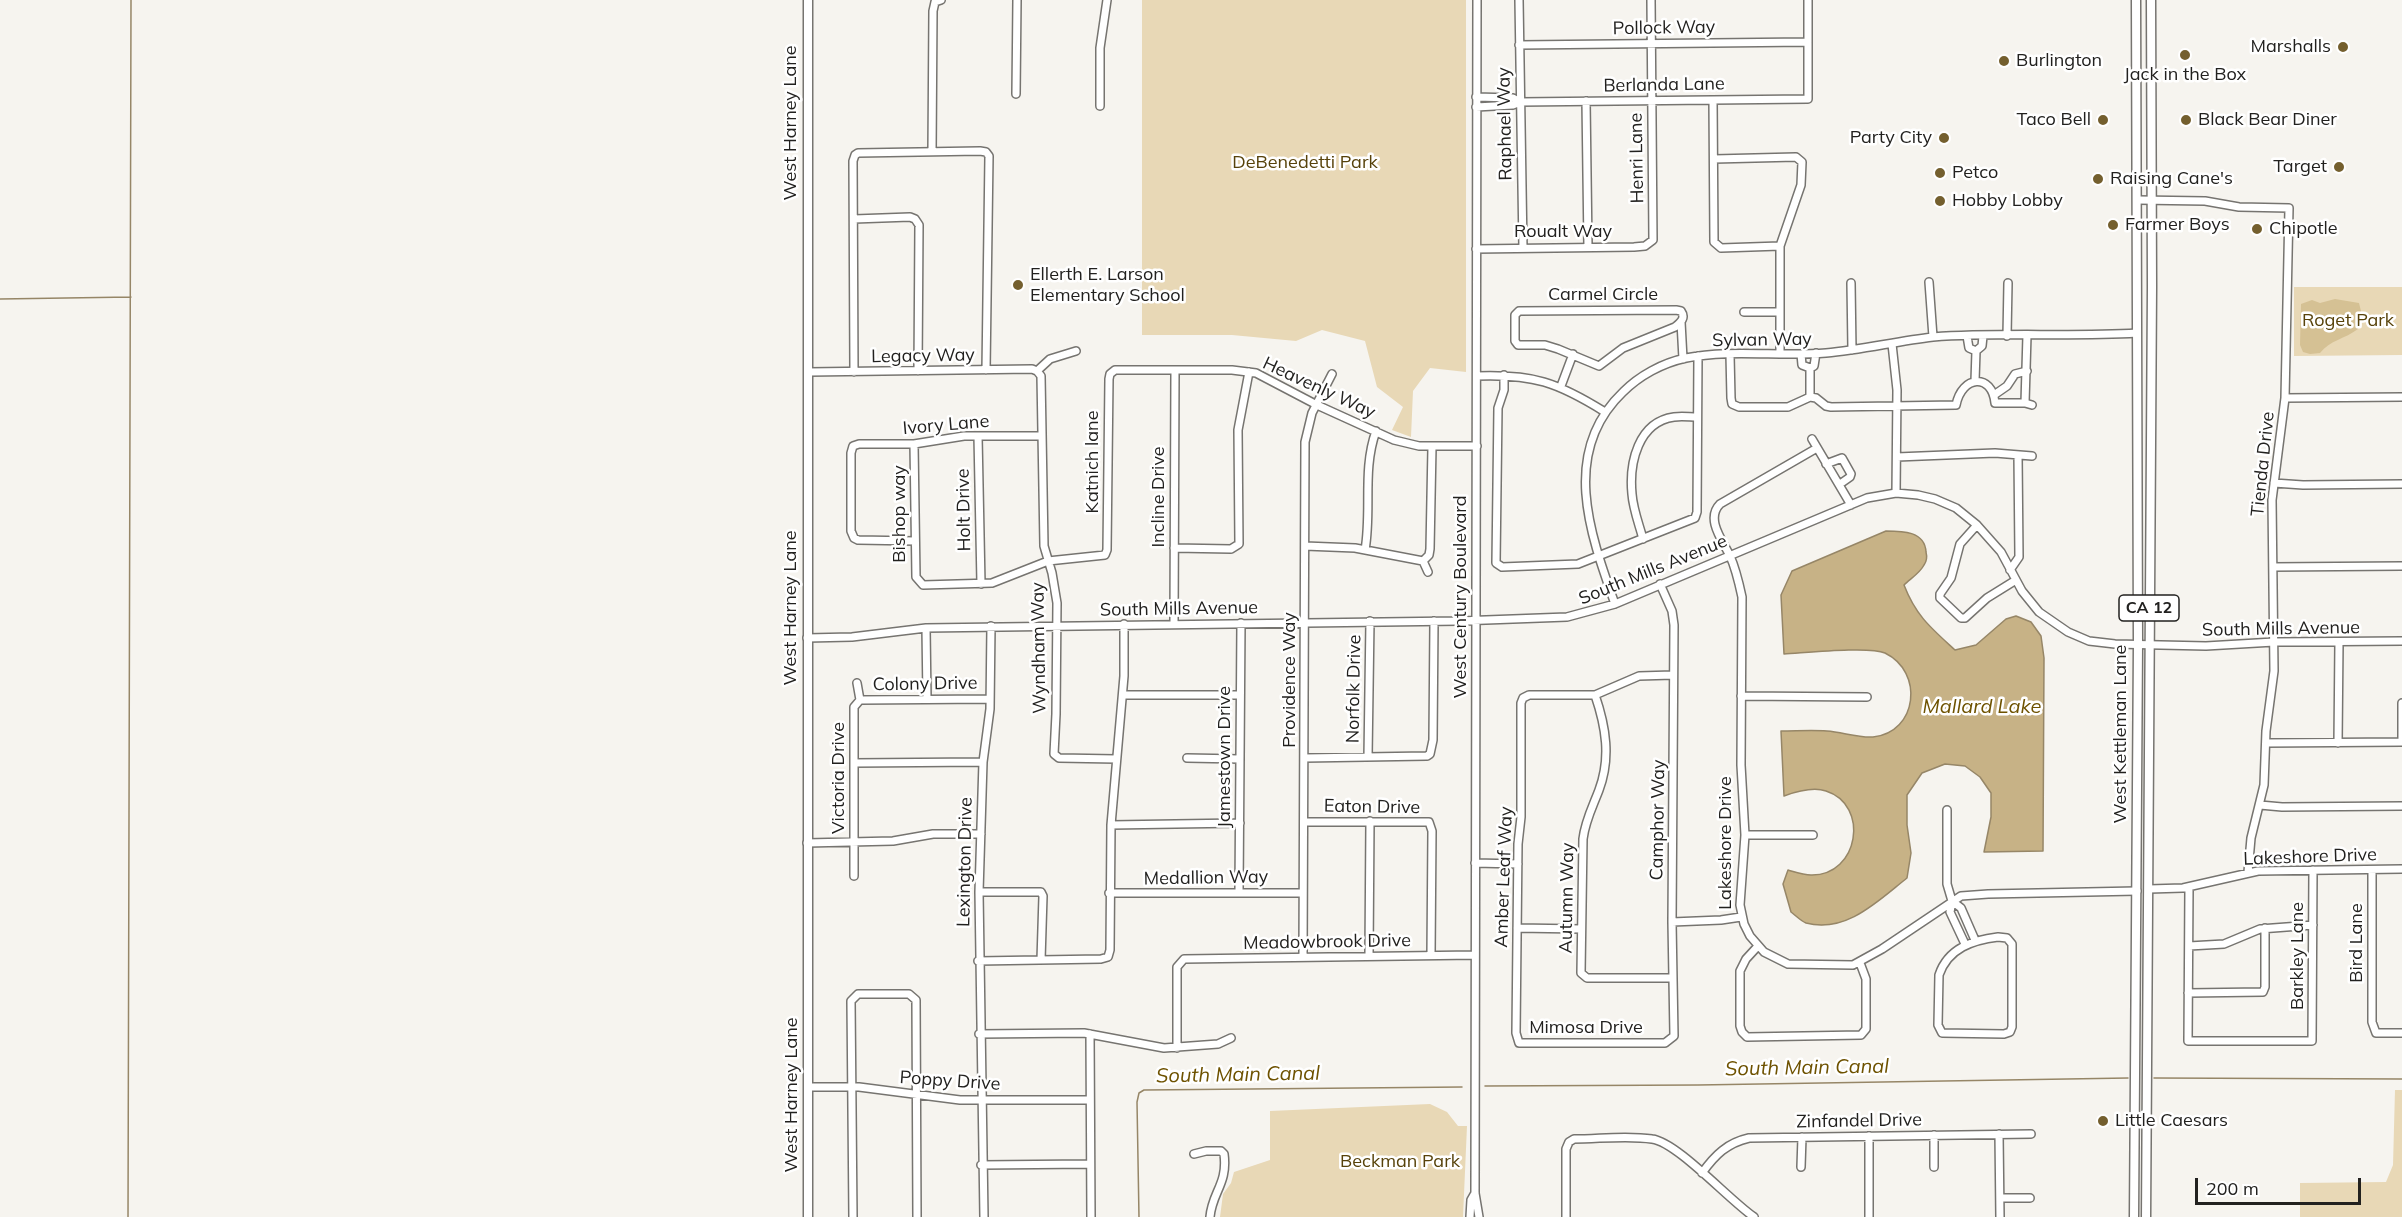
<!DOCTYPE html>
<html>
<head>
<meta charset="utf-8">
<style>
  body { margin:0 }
  #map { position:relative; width:2402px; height:1217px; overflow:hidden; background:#f6f4ef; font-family:Mulish,sans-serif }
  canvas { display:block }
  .scale { position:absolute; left:2195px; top:1178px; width:166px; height:27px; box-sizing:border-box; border:3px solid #22211f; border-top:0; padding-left:8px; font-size:18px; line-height:21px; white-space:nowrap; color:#22211f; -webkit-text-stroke:4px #fff; paint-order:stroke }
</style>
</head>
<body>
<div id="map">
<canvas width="2402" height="1217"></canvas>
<div class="scale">200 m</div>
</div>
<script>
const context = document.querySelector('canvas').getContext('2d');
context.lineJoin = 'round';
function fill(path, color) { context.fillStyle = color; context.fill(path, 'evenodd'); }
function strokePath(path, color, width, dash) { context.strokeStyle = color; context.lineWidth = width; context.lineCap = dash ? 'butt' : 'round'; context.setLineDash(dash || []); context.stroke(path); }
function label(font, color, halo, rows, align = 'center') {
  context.font = font + ' Mulish,sans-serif'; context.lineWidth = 5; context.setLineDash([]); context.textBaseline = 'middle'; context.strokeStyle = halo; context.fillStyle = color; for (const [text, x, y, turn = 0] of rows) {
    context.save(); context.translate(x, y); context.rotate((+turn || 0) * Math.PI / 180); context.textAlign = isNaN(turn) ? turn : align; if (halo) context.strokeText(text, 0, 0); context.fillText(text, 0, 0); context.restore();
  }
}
const green = new Path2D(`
  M1142 0H1466V372L1430 368 1413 391 1411 437 1392 430 1403 407 1377 387 1365 341 1322 330 1296 341 1232 335H1142Z
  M2294 287H2402V355L2294 356Z
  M2395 1090H2402V1217H2300V1183L2386 1182 2393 1165Z
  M1430 1104 1447 1112 1458 1126H1467L1463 1217H1220L1223 1194 1231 1183 1234 1172 1270 1160V1111Z`);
const forest = new Path2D(`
  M2335 299 2359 303 2361 311 2358 329C2345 339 2330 340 2320 353L2310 354 2303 352 2300 345 2301 304 2312 300 2320 303Z`);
const water = new Path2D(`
  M1886 531C1902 531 1925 531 1926 552 1927 556 1927 561 1924 565 1920 573 1910 579 1904 585 1916 616 1931 628 1955 650L1976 645 2006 619 2016 616 2031 622 2041 636 2044 658 2043 851 1984 852 1991 817V793L1980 777 1965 766 1945 764 1922 773 1907 795V825L1911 853 1907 878C1879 900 1846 934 1806 923 1801 921 1795 915 1791 912L1783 884 1788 870C1795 872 1804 875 1811 875 1859 876 1870 805 1826 791 1814 787 1795 792 1784 796L1781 731C1796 731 1812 730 1827 731 1842 732 1858 738 1873 737 1918 732 1924 672 1885 653 1869 646 1804 653 1784 654L1781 595 1792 571Z`);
const stream = new Path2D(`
  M0 299 131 297
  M2154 1078 2402 1079
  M1485 1086 1698 1085 2128 1078
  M128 1217 131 0
  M1139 1217 1137 1102 1139 1093 1144 1090 1462 1087`);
const minor = new Path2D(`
  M1477 0 1475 1193 1479 1217
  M1519 0 1523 248
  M1519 45 1808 42
  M1016 94 1017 0
  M1476 97 1513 98 1520 102 1808 99V0
  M1713 100 1714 242 1721 248 1780 246
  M1586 101 1588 247
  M1100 106V48L1107 0
  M1476 107 1513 105 1520 102
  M932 152 933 11 935 2 941 0
  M1714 159 1796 157 1802 162 1801 185 1780 246V354
  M2138 200 2205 201 2239 207 2289 208 2285 398 2272 500 2274 671 2266 731 2264 785 2251 838 2248 872
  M854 219 910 217 915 219 919 225 918 371
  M1476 249 1634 247 1645 246 1653 240 1651 0
  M1929 282 1933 337
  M1851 283 1852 350
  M1676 310 1681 311C1686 318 1681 322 1675 327L1623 348 1599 366 1558 349 1545 345H1518L1515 341V315L1519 311Z
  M1744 312H1780
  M1681 322 1683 359
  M1967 336 1969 348 1976 351
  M2007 336 2008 283
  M1892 344 1897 390 1896 493
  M1801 354 1802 365 1810 368 1814 366 1816 353
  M1730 355 1731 398 1732 404 1739 407H1788L1810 397 1816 398 1826 406 1831 407 1956 405C1962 375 1992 373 1995 403H2025L2032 405
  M1810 368V397
  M1037 371 1041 376 1044 546 1052 573 1057 603 1056 714 1054 754 1059 758 1116 759
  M1037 371 1050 359 1076 351
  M809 372 1032 369 1037 371
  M854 372 853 161 855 155 858 153 980 151 986 152 989 156 986 370
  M1504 375V390L1498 408 1496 563 1502 567 1578 564 1695 518 1697 512 1698 356
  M1477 376C1533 374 1557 382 1605 412
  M1975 381 1976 351 1982 346 1983 336
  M1561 386 1573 354
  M1994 395 2007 386 2015 374 2027 371
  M2285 398 2402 397
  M2025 403 2027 335
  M978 436 981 584
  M1812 439 1851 505
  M914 444 916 577 923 585 992 583 1048 561 1105 555 1107 550 1109 379 1110 374 1115 370H1232L1256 373 1317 405 1394 440 1419 446H1477
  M1817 448 1720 504C1705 519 1723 541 1730 556 1736 569 1739 583 1742 597L1741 765 1745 835 1740 905 1744 924 1750 936 1764 952 1788 964 1853 965 1882 949 1961 896 1988 894 2137 891
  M1897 457 1995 453 2032 456
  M1826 464 1842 458 1851 474 1850 477 1840 484
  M2274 483 2303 485 2402 484
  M1977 525 1960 544 1951 578 1940 594V598L1961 618H1965L1987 598 2016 580
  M1643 539C1639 524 1633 509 1632 494 1629 463 1638 422 1674 417 1681 416 1690 417 1697 417
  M915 541 858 540 854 538 851 531V453L853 446 859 444H914L964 436H1041
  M1305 546 1355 548 1423 561
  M1174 548 1231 549 1239 544 1238 430 1249 372
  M1365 550C1372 510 1362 470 1376 431
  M1423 561 1429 555 1430 549 1432 447
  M1423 561 1428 572
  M2273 567 2402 566
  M2010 570 2019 557 2018 455
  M1660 584 1672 611 1674 625 1672 922 1674 1036 1665 1043H1519L1516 1033 1518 844 1521 817V703L1523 698 1529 695H1595L1639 676 1673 675
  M1615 604C1590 534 1560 452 1623 392 1639 376 1662 363 1686 358 1731 349 1780 357 1826 353 1862 350 1897 341 1933 337 2001 332 2069 337 2137 333
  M1174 623 1175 370
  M926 628 927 699
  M807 638 852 637 926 628 1459 621 1567 617 1615 604 1867 498 1896 493 1918 495 1935 499 1956 508 1977 525 2001 552 2022 591 2039 612 2068 632 2089 641 2115 644 2206 646 2274 642 2402 641
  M1123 695H1239
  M1595 695C1606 727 1611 758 1599 790 1593 806 1585 821 1583 839L1581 973 1587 978H1672
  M1741 696 1867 697
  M860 700 990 699
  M2402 742V703
  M2266 743 2402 742
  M2338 743 2339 642
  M1368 757 1370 621
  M1187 758 1239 759
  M1305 758 1427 756 1430 754 1433 740 1434 621
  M854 763 983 762
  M2260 805 2282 807 2402 806
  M1947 810V884L1952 901 1950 912 1965 944
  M1304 822H1429L1432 831 1431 955
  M1111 825 1240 823
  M1745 835H1813
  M807 843 893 841 933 834H981
  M1475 863 1518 864
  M2372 870V1022L2376 1033H2402
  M854 876V707L860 700 857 683
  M2189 887 2188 1041H2312L2313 870
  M2149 889 2183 888 2258 871 2402 869
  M979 892H1041L1043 896 1041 960
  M1239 892 1241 623
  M1109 893H1303
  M1952 901 1961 908 1975 940
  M1672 922 1721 920 1741 917
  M1517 928 1581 929
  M1998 937 2007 938 2012 944V1027L2010 1032 2004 1034 1942 1033 1938 1025 1939 975C1948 948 1973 940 1998 937Z
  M1758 946 1746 959 1740 971V1026L1742 1032 1747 1037 1861 1035 1866 1029V979L1860 963
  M2189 946 2224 944 2260 929 2313 925
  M1369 956 1370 821
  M1303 957 1305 442 1312 413 1332 374
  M978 961 1101 959 1108 957 1110 950 1111 825 1124 676V624
  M2188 993 2263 992 2265 987V928
  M979 1034 1084 1033 1164 1048 1218 1044 1231 1038
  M1090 1034 1091 1217
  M1177 1048V967L1184 959 1475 955
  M809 1087H859L960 1100H1089
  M1999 1134 2000 1217
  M1934 1135V1167
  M1194 1154 1206 1151H1221L1224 1154C1228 1184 1212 1192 1210 1217
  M981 1165 1090 1164
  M1801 1167 1802 1137
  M1702 1173C1715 1155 1727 1143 1749 1138L2031 1134
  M2000 1198H2030
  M853 1217 851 1001 858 994H909L916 1000 917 1217
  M984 1217 979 892 983 762 990 709 991 626
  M1470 1217 1471 1200 1475 1193
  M1566 1217V1149L1569 1142 1574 1139C1599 1139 1627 1135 1652 1139 1677 1142 1729 1200 1754 1217
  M1869 1217V1136`);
const major = new Path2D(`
  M808 0V1217
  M2134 1217 2138 644 2136 0
  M2146 1217 2152 287 2151 0`);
const markers = [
  [2343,47,6,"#745f2e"],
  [2185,55,6,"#745f2e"],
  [2004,61,6,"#745f2e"],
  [2103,120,6,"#745f2e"],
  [2186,120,6,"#745f2e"],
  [1944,138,6,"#745f2e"],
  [2339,167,6,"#745f2e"],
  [1940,173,6,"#745f2e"],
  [2098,179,6,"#745f2e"],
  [1940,201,6,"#745f2e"],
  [2113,225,6,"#745f2e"],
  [2257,229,6,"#745f2e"],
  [1018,285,6,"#745f2e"],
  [2103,1121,6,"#745f2e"]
];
const shields = [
  [2149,608,60]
];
const shieldNames = [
  ["CA 12",2149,608]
];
const streetNames = [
  ["Pollock Way",1664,28,-1],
  ["Berlanda Lane",1664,85,-1],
  ["West Harney Lane",791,123,-90],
  ["Raphael Way",1505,124,-91],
  ["Henri Lane",1637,158,-91],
  ["Roualt Way",1563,232],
  ["Carmel Circle",1603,295],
  ["Sylvan Way",1762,340,-1],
  ["Legacy Way",923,356,-1],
  ["Heavenly Way",1319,388,25],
  ["Ivory Lane",946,425,-5],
  ["Katnich lane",1093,462,-90],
  ["Tienda Drive",2263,464,-84],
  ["Incline Drive",1159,497,-90],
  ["Holt Drive",964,510,-91],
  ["Bishop way",900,514,-90],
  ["South Mills Avenue",1653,570,-22],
  ["West Century Boulevard",1461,597,-90],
  ["West Harney Lane",791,608,-90],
  ["South Mills Avenue",1179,609,-1],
  ["South Mills Avenue",2281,629,-1],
  ["Wyndham Way",1039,648,-91],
  ["Providence Way",1290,680,-90],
  ["Colony Drive",925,684,-1],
  ["Norfolk Drive",1354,689,-89],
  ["West Kettleman Lane",2121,734,-90],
  ["Jamestown Drive",1225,757,-90],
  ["Victoria Drive",839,778,-90],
  ["Eaton Drive",1372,807,1],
  ["Camphor Way",1658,820,-89],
  ["Lakeshore Drive",1726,843,-90],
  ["Lakeshore Drive",2310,857,-2],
  ["Lexington Drive",965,862,-89],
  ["Amber Leaf Way",1504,877,-88],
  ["Medallion Way",1206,878,-1],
  ["Autumn Way",1567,898,-89],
  ["Meadowbrook Drive",1327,942,-1],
  ["Bird Lane",2357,943,-90],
  ["Barkley Lane",2298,956,-90],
  ["Mimosa Drive",1586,1028],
  ["Poppy Drive",950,1081,4],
  ["West Harney Lane",792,1095,-90],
  ["Zinfandel Drive",1859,1121,-1]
];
const poiNames = [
  ["Marshalls",2331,47,"right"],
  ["Burlington",2016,61],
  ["Jack in the Box",2185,75,"center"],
  ["Taco Bell",2091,120,"right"],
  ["Black Bear Diner",2198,120],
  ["Party City",1932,138,"right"],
  ["Target",2327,167,"right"],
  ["Petco",1952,173],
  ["Raising Cane's",2110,179],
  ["Hobby Lobby",1952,201],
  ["Farmer Boys",2125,225],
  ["Chipotle",2269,229],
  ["Ellerth E. Larson",1030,275],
  ["Elementary School",1030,296],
  ["Little Caesars",2115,1121]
];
const parkNames = [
  ["DeBenedetti Park",1305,163],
  ["Roget Park",2348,321],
  ["Beckman Park",1400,1162]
];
const waterNames = [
  ["Mallard Lake",1982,707],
  ["South Main Canal",1807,1068,-1],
  ["South Main Canal",1238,1075,-1]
];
fill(green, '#e8d8b6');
fill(forest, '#d5c194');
fill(water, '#c7b286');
strokePath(water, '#968667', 1.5);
strokePath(stream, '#968667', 1.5);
strokePath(minor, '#767470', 10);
strokePath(major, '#767470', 11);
strokePath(minor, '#fff', 7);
strokePath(major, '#fff', 8);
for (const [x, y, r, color] of markers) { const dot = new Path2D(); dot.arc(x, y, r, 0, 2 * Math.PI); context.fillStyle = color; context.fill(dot); strokePath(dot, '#fff', 2); }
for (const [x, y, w] of shields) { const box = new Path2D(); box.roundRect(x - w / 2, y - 13, w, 26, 4.5); context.fillStyle = '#fff'; context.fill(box); strokePath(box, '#22211f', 1.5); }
label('bold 16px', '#22211f', null, shieldNames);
label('18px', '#22211f', '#fff', streetNames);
label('18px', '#22211f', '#fff', poiNames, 'left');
label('18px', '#57420a', '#fff', parkNames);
label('italic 20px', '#6e5200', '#fff', waterNames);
</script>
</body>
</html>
